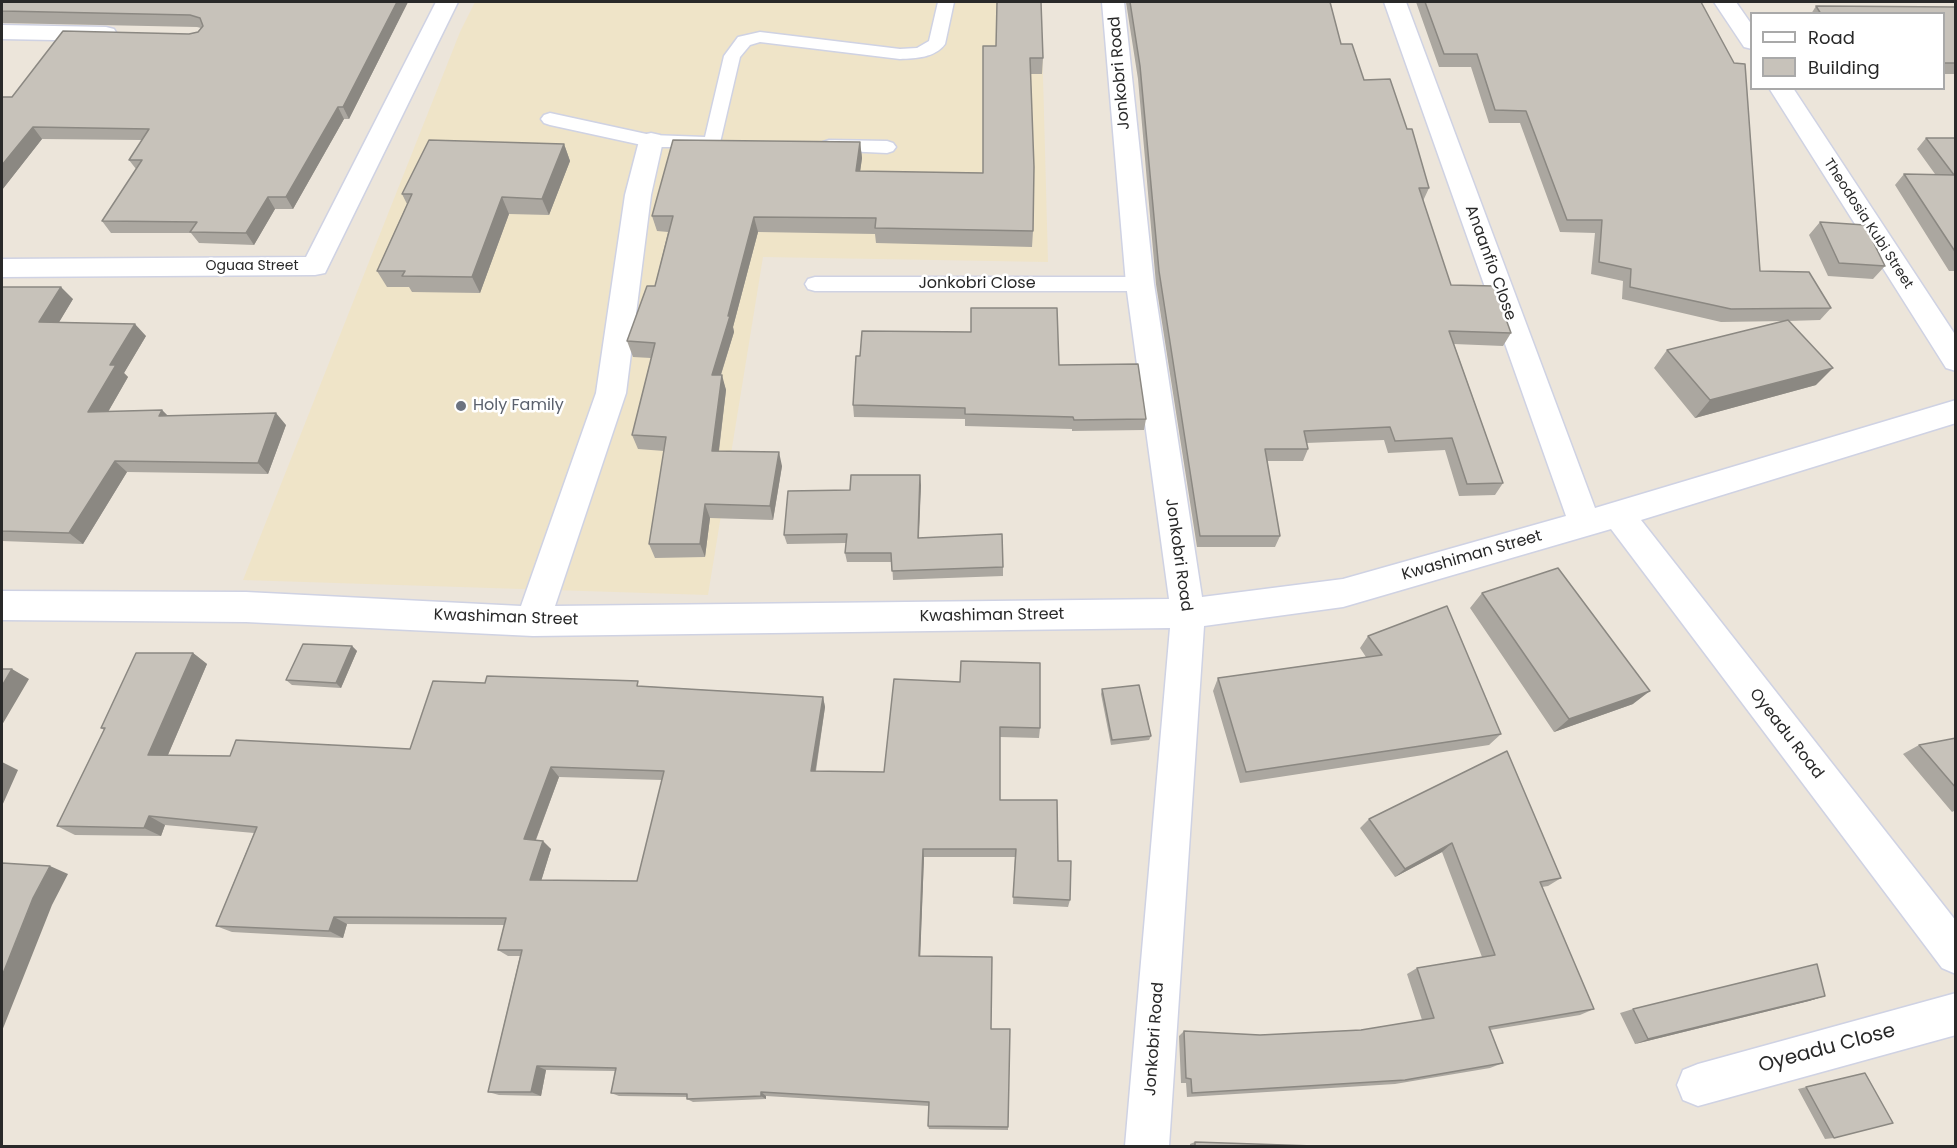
<!DOCTYPE html>
<html>
<head>
<meta charset="utf-8">
<style>
  body { margin:0 }
  #map { position:relative; width:1957px; height:1148px; overflow:hidden; background:#ece5da; font-family:Poppins,sans-serif }
  canvas { display:block }
  .frame { position:absolute; inset:0; border:3px solid #292929; pointer-events:none }
  .legend { position:absolute; left:1750px; top:12px; width:195px; height:78px; box-sizing:border-box; background:#fff; border:2px solid #a9a9a9; margin:0; padding:8px 10px; list-style:none; font-size:18px; color:#292929 }
  .legend li { display:flex; align-items:center; gap:12px; height:30px }
  .legend b { width:30px; border:2px solid #a9a9a9 }
</style>
</head>
<body>
<div id="map">
<canvas width="1957" height="1148"></canvas>
<div class="frame"></div>
<ul class="legend">
<li><b style="height:8px;background:#fff"></b>Road</li>
<li><b style="height:16px;background:#c7c2ba"></b>Building</li>
</ul>
</div>
<script>
const context = document.querySelector('canvas').getContext('2d');
context.lineJoin = 'round';
function fill(path, color) { context.fillStyle = color; context.fill(path, 'evenodd'); }
function strokePath(path, color, width, dash) { context.strokeStyle = color; context.lineWidth = width; context.lineCap = dash ? 'butt' : 'round'; context.setLineDash(dash || []); context.stroke(path); }
function label(font, color, halo, rows, align = 'center') {
  context.font = font + ' Poppins,sans-serif'; context.lineWidth = 5; context.setLineDash([]); context.textBaseline = 'middle'; context.strokeStyle = halo; context.fillStyle = color; for (const [text, x, y, turn = 0] of rows) {
    context.save(); context.translate(x, y); context.rotate((+turn || 0) * Math.PI / 180); context.textAlign = isNaN(turn) ? turn : align; if (halo) context.strokeText(text, 0, 0); context.fillText(text, 0, 0); context.restore();
  }
}
const education = new Path2D(`
  M475 2H1041L1048 262 763 257 708 595 243 580 460 32Z`);
const service = new Path2D(`
  M938 2H954L945 44C935 58 916 58 900 59L760 42 750 45 740 57 719 147H651L550 125 544 123 541 119 544 115 550 113 651 135 705 137 724 56 738 37 760 32 900 49 917 48 929 41Z
  M829 140 887 141 893 143 896 147 893 151 887 153 823 150 820 146 823 142Z
  M815 277H1140L1147 279 1150 284 1147 289 1140 291H815L808 289 805 284 808 279Z`);
const minor = new Path2D(`
  M436 2H458L325 273 315 275 2 277V259L306 257Z
  M1102 2H1124L1154 284 1202 597 1343 579 1566 516 1384 2H1406L1595 508 1956 400V423L1641 520 1956 921V974L1942 968 1611 529 1343 607 1204 626 1169 1146H1125L1170 628 533 636 246 622 2 620V591L246 592 521 606 596 393 625 195 639 141 642 135 651 133 660 135 663 141 651 195 626 393 555 606 1169 599 1126 284Z
  M1714 2H1736L1752 25V49L1744 47Z
  M2 25 106 27 114 29 117 34 114 39 106 41 2 39Z
  M1769 88H1793L1956 336V371L1946 368Z
  M1956 993V1035L1698 1106 1683 1100 1677 1085 1683 1070 1698 1064Z`);
const wall = new Path2D(`
  M2 2H408L349 119H344L293 209H275L254 245 199 243 191 233H111L102 221 136 169 129 160 142 140 42 139 2 190 12 97 189 34 198 32 201 28 197 27 2 23Z
  M1126 2H1330L1341 44 1364 80 1407 129 1429 188 1423 201 1451 285 1511 333 1503 346 1454 344 1503 483 1495 495 1459 496 1445 450 1388 453 1384 440 1306 443 1308 449 1303 461H1267L1280 536 1275 547H1197L1156 284 1138 79Z
  M1416 2H1701L1760 271 1831 308 1820 320 1788 321 1816 385 1695 418 1654 368 1667 350 1785 321 1721 322 1622 299 1623 281 1591 274 1595 233 1560 232 1520 123H1489L1471 67H1439Z
  M1816 6 1954 7 1956 6V74H1944V14H1811Z
  M983 46 1043 58 1042 74H1030L1033 231 1032 247 876 243 875 234 758 232 733 327 734 332 721 375 726 390 719 451 782 466 773 520 710 518 705 557 655 558 649 544 664 451 638 449 632 435 651 358 633 357 627 341 655 286 668 232 657 231 652 216 860 142 862 158 860 171 983 173Z
  M1926 138H1956V271H1949L1895 185 1904 174H1935L1917 149Z
  M564 144 570 161 549 215 509 214 480 293 412 292 409 287H387L377 271 407 204 402 194Z
  M1820 222 1885 266 1873 279 1828 276 1809 235Z
  M2 287 73 299 59 322 146 336 124 373 128 377 108 412 162 410 168 416 286 425 268 474 127 472 83 544 2 541Z
  M1059 365 1146 419 1144 430 1072 431V429L965 426V419L854 417 853 405Z
  M921 485 919 538 1003 567V576L893 580 892 562H847L845 553 846 543 787 544 784 535 850 490Z
  M1482 593 1633 704 1554 732 1470 608Z
  M1368 636 1501 734 1489 745 1240 783 1213 691 1218 678 1366 657 1360 648Z
  M352 646 357 651 341 688 292 685 286 680Z
  M193 653 207 664 168 755 230 756 410 749 485 683 641 686 823 697 825 707 816 771 884 772 894 679 1040 728 1039 738 1000 737V800L1058 861 1070 900 1068 907 1013 904 1015 857H924L920 956 991 1029 1008 1127V1130L929 1129 928 1126 929 1106 766 1096V1099L693 1102 687 1099V1097L619 1096 611 1093 615 1071 546 1070 541 1096 499 1095 488 1092 520 956H508L498 950 504 925 347 924 343 938 232 932 216 926 254 833 165 825 161 836 75 835 57 826 104 730 101 728ZM559 777 662 780 637 881H541L551 849 536 840Z
  M1102 689 1151 736 1149 740 1111 745 1101 694Z
  M1956 738V810L1952 812 1903 754 1919 745Z
  M1507 751 1561 878 1548 886 1542 887 1594 1009 1580 1015 1490 1030 1503 1063 1490 1068 1395 1084 1187 1097 1186 1083H1181L1179 1036 1184 1031 1260 1035 1361 1030 1422 1020 1407 974 1417 968 1482 957 1442 852 1395 877 1360 828 1369 819Z
  M1825 996 1809 1001 1635 1044 1620 1013 1633 1009Z
  M1865 1073 1834 1138 1825 1139 1798 1089Z
  M1195 1142 1314 1146H1190V1144Z`);
const shadedWall = new Path2D(`
  M397 2H408L349 119 343 107Z
  M338 107 344 119 293 209 286 197Z
  M33 127 42 139 2 190V165Z
  M860 142 862 158 858 187 856 171Z
  M564 144 570 161 549 215 542 199Z
  M268 197 275 209 254 245 246 233Z
  M502 197 509 214 480 293 472 277Z
  M754 217 758 232 733 327 734 332 716 390 712 375Z
  M61 287 73 299 52 334 39 322Z
  M135 324 146 336 124 373 128 377 101 424 88 412 110 365Z
  M1833 368 1816 385 1695 418 1710 400Z
  M722 375 726 390 717 465 712 451Z
  M162 410 173 421 159 416Z
  M276 413 286 425 268 474 258 463Z
  M779 452 782 466 773 520 770 506Z
  M115 461 127 472 83 544 69 533Z
  M920 475 921 485 918 547V538Z
  M705 504 710 518 705 557 700 544Z
  M352 646 357 651 341 688 336 683Z
  M193 653 207 664 164 764 148 755Z
  M12 669 29 679 2 725V686Z
  M1650 691 1633 704 1554 732 1569 719Z
  M823 697 825 707 814 780 811 771Z
  M2 762 18 770 2 806Z
  M551 767 559 777 533 847 524 839Z
  M149 816 165 825 161 836 144 828Z
  M543 841 551 849 539 888 530 880Z
  M1452 843 1442 852 1395 877 1405 869Z
  M923 849 924 857 920 962 919 956Z
  M50 866 68 874 52 905 2 1031V976L33 898Z
  M334 917 347 924 343 938 329 931Z
  M1825 996 1809 1001 1635 1044 1648 1039Z
  M537 1066 546 1070 541 1096 531 1092Z
  M761 1092 766 1096V1099L761 1096Z`);
const building = new Path2D(`
  M2 2H397L343 107H338L286 197H268L246 233 190 232 197 222 102 221 142 160H129L149 129 33 127 2 165V97H12L63 31 189 34 198 32 203 26 200 18 190 15 2 11Z
  M997 2H1041L1043 58H1030L1034 167 1033 231 875 228 876 218 754 217 728 316H730L712 375H722L712 451 779 452 770 506 705 504 700 544H649L666 437 632 435 655 343 627 341 647 286H655L673 216H652L673 140 860 142 856 171 983 173V46H996Z
  M1130 2H1330L1341 44H1352L1364 80 1390 79 1407 129H1412L1429 188H1419L1451 285 1494 286 1511 333 1449 331 1503 483 1467 484 1452 438 1395 441 1390 427 1304 431 1308 449H1265L1280 536H1200L1159 271 1140 66Z
  M1425 2H1701L1734 63 1745 64 1760 271 1809 272 1831 308 1731 309 1630 287 1631 269 1599 262 1602 220H1567L1526 111 1495 110 1477 54H1444Z
  M1816 6 1956 7V63H1944V14H1821Z
  M1926 138H1956V253L1904 174 1954 175Z
  M429 140 564 144 542 199 502 197 472 277 402 276 405 271H377L412 194H402Z
  M1820 222 1865 225 1885 266 1839 263Z
  M2 287H61L39 322 135 324 110 365H116L88 412 162 410 159 416 276 413 258 463 115 461 69 533 2 531Z
  M971 308H1057L1059 365 1138 364 1146 419 1074 420 1073 417 965 414V408L853 405 856 356H860L862 331 971 332Z
  M1788 320 1833 368 1710 400 1667 350Z
  M851 475H920L918 538 1002 534 1003 567 892 571 891 553H845L847 534 784 535 788 491 850 490Z
  M1558 568 1650 691 1569 719 1482 593Z
  M1447 606 1501 734 1246 772 1218 678 1382 655 1368 636Z
  M303 644 352 646 336 683 286 680Z
  M136 653H193L148 755 230 756 236 740 410 749 433 681 485 683 487 676 638 681 637 686 823 697 811 771 884 772 894 679 960 682 961 661 1040 663V728L1000 727V800H1057L1058 861H1071L1070 900 1013 897 1016 849H923L919 956 992 957 991 1029H1010L1008 1127 928 1126 929 1102 761 1092V1096L687 1099V1094L611 1093 616 1068 537 1066 531 1092H488L522 950H498L506 918 334 917 329 931 216 926 257 827 149 816 144 828 57 826 105 728H101ZM551 767 664 771 637 881 530 880 543 841 524 839Z
  M2 669H12L2 686Z
  M1139 685 1151 736 1112 740 1102 689Z
  M1956 738V788L1919 745Z
  M1507 751 1561 878 1540 882 1594 1009 1489 1027 1503 1063 1405 1080 1192 1093 1191 1079 1186 1078 1184 1031 1260 1035 1361 1030 1434 1018 1417 968 1495 955 1452 843 1405 869 1369 819Z
  M2 863 50 866 33 898 2 976Z
  M1817 964 1825 996 1648 1039 1633 1009Z
  M1865 1073 1893 1123 1834 1138 1806 1087Z
  M1195 1142 1314 1146H1195Z`);
const markers = [
  [461,406,6,"#6b7280"]
];
const farStreetnames = [
  ["Theodosia Kubi Street",1868,224,57],
  ["Oguaa Street",252,266]
];
const streetNames = [
  ["Jonkobri Road",1120,73,-95],
  ["Anaanfio Close",1490,263,70],
  ["Jonkobri Close",977,284],
  ["Jonkobri Road",1178,555,82],
  ["Kwashiman Street",1472,556,-16],
  ["Kwashiman Street",992,616,-1],
  ["Kwashiman Street",506,618,2],
  ["Oyeadu Road",1786,734,52],
  ["Jonkobri Road",1155,1039,-86]
];
const worshipNames = [
  ["Holy Family",473,406]
];
const nearStreetnames = [
  ["Oyeadu Close",1827,1049,-15]
];
fill(education, '#efe4c8');
strokePath(service, '#cfd2e3', 3);
strokePath(minor, '#cfd2e3', 3);
fill(service, '#fff');
fill(minor, '#fff');
fill(wall, '#aba7a0');
fill(shadedWall, '#8b8882');
fill(building, '#c7c2ba');
strokePath(building, '#8b8882', 1.5);
for (const [x, y, r, color] of markers) { const dot = new Path2D(); dot.arc(x, y, r, 0, 2 * Math.PI); context.fillStyle = color; context.fill(dot); strokePath(dot, '#fff', 2); }
label('14px', '#292929', '#fff', farStreetnames);
label('16px', '#292929', '#fff', streetNames);
label('16px', '#5b616d', '#fff', worshipNames, 'left');
label('20px', '#292929', '#fff', nearStreetnames);
</script>
</body>
</html>
